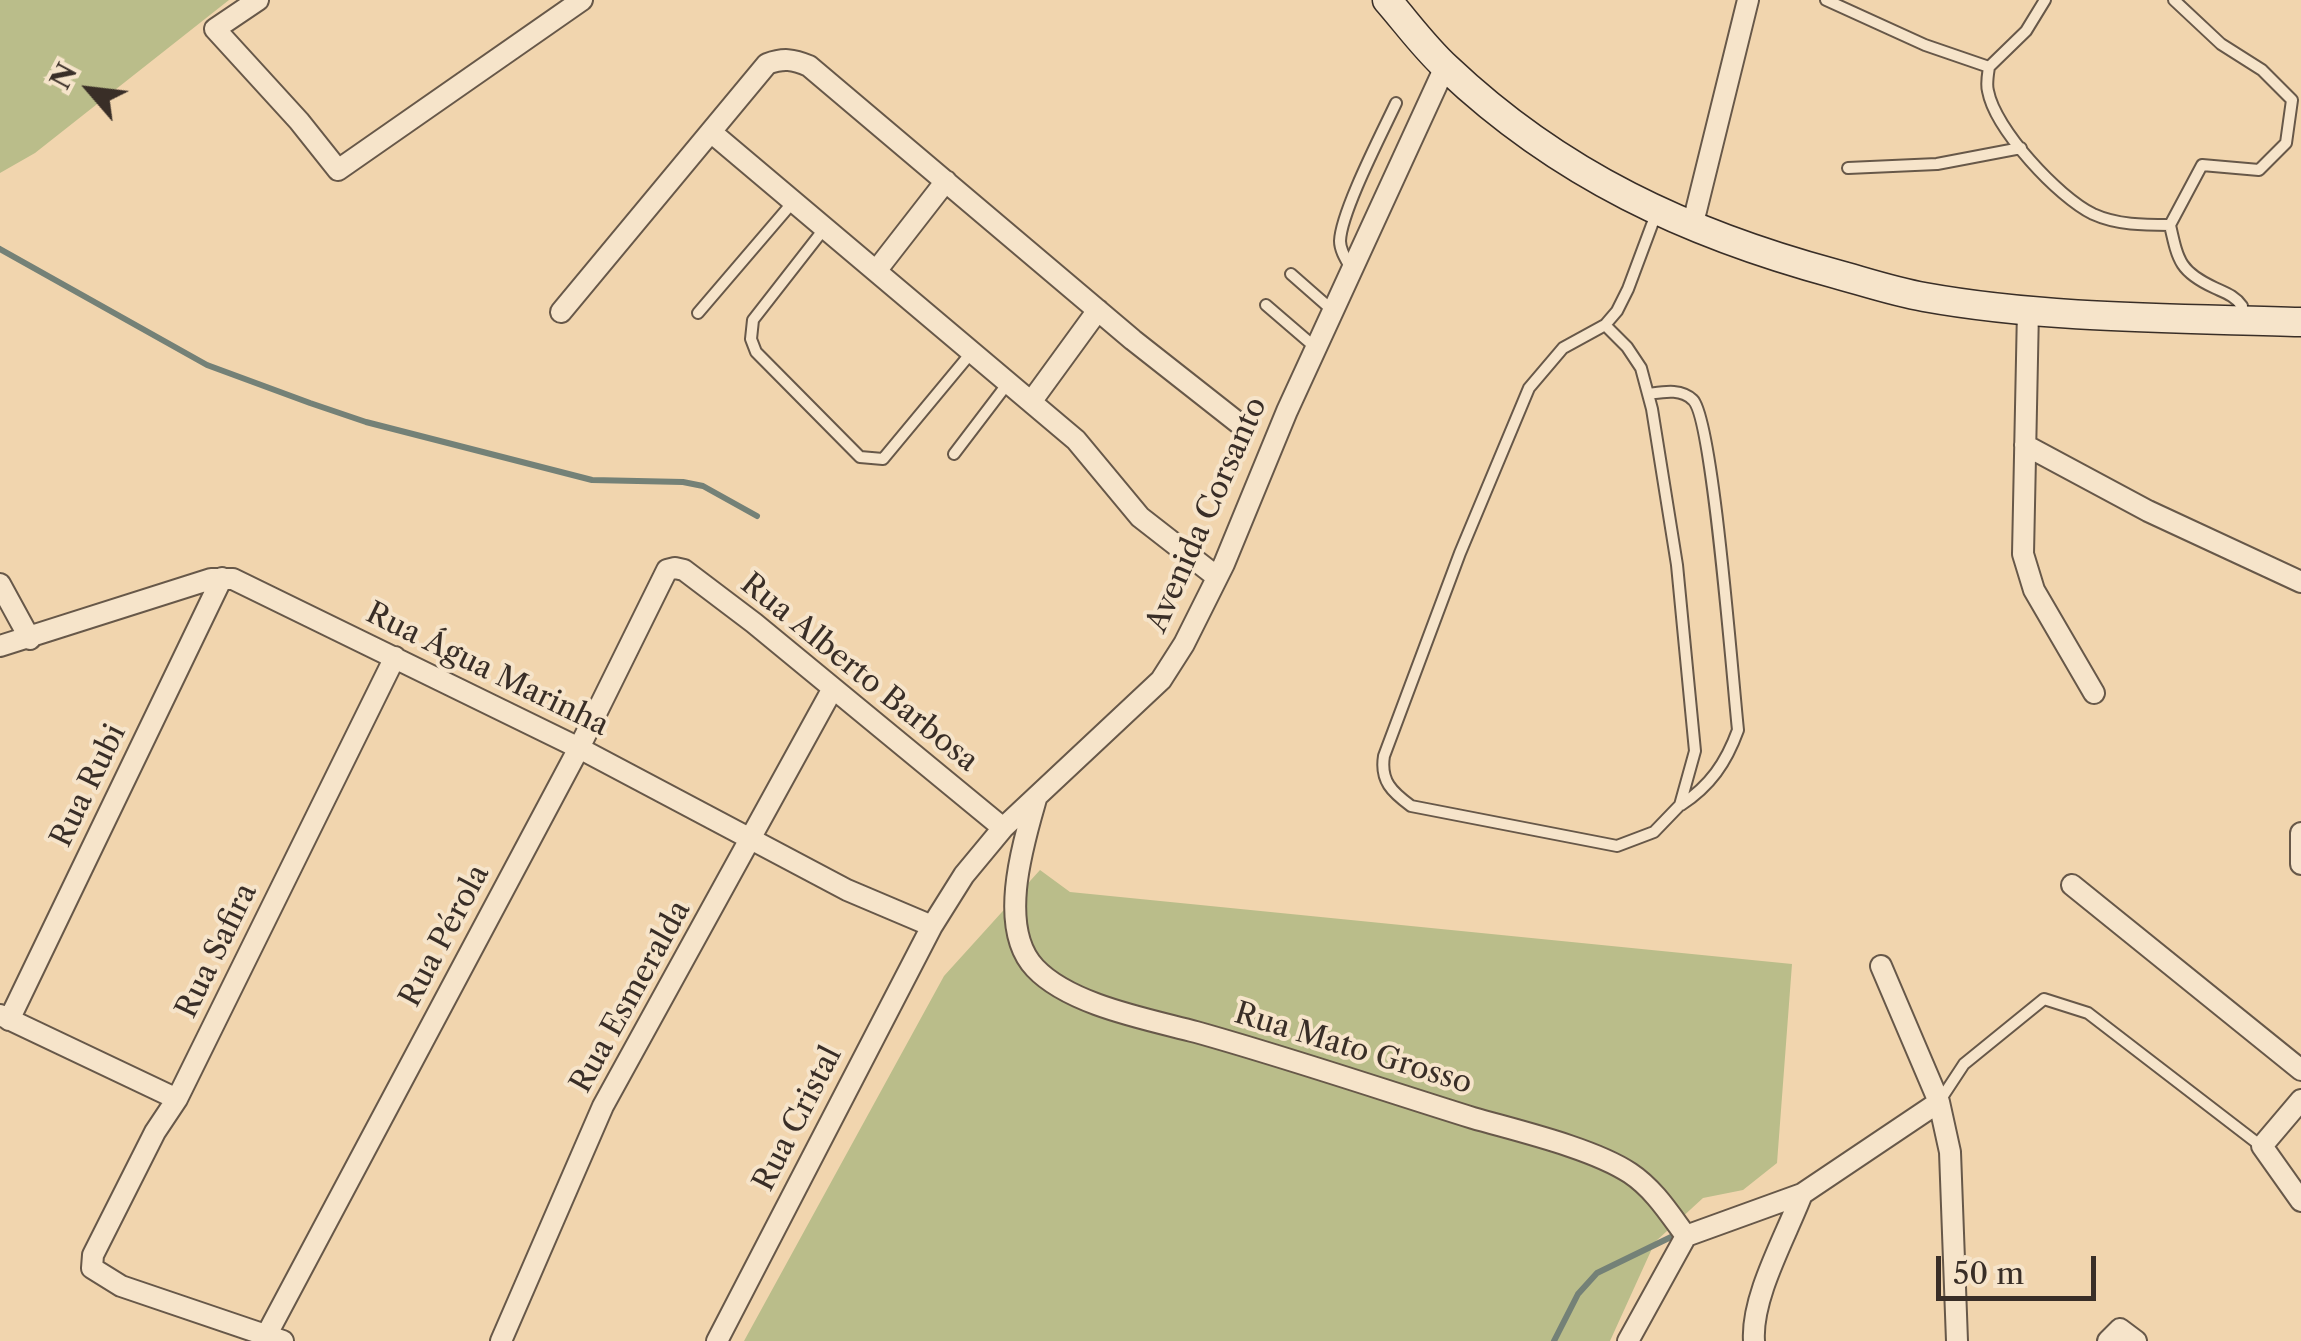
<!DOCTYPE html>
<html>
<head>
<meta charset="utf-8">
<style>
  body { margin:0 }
  #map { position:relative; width:2301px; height:1341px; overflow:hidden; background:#f1d5ae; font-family:"Libre Caslon Text",serif }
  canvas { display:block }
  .north { position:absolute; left:40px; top:40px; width:100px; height:100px; -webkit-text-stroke:8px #f6e4ca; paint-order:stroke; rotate:298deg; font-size:28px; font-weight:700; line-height:40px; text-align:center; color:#392e27 }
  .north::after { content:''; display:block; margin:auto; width:35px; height:45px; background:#392e27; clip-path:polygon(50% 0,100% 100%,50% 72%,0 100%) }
  .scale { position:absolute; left:1936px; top:1256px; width:160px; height:45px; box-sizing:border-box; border:5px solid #392e27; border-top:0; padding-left:12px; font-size:30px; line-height:35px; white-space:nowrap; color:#392e27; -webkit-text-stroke:8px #f6e4ca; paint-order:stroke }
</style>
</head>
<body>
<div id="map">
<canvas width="2301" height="1341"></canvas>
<div class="north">N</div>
<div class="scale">50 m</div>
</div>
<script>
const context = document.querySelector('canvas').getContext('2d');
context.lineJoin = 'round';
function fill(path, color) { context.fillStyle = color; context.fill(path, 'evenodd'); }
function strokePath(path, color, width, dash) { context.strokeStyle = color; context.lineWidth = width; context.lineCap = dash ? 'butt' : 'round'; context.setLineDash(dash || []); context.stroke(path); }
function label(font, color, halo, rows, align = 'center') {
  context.font = font + ' "Libre Caslon Text",serif'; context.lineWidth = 8; context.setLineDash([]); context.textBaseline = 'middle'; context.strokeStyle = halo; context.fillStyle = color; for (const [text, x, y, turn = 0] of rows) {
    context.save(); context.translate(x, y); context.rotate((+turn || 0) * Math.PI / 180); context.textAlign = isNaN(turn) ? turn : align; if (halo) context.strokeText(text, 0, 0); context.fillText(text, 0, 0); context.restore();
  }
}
const green = new Path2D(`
  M0 0H229L35 153 0 173Z
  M1040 870 1070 892 1792 964 1777 1163 1743 1190 1703 1198 1655 1242 1610 1341H744L944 976Z`);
const stream = new Path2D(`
  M0 249 207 365 310 403 366 422 592 480 683 482 703 486 757 516
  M1554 1341 1578 1294 1597 1273 1671 1237`);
const lane = new Path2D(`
  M1826 0 1925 45 1989 67
  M2045 0 2026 31 1989 67C1988 74 1986 84 1988 91 1995 129 2058 197 2093 214 2117 225 2144 225 2170 225L2202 165 2259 170 2286 143 2292 100 2262 70 2221 44 2174 0
  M1848 168 1937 164 2021 148
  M2170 225C2178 261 2180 272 2215 288 2226 293 2235 296 2242 306L2241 318
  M824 229 753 320 751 339 756 352 860 457 883 459 971 353
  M1352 270C1347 261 1340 251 1340 241 1341 212 1382 133 1396 103
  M1291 274 1332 310
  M1266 305 1316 348
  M698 313 793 202
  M1605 325 1627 347 1641 368 1652 409 1677 565 1695 751 1680 805 1654 832 1617 846 1411 806C1392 792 1380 781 1384 756L1460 553 1529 388 1563 348 1605 325 1617 311 1628 289 1656 214
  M1648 394C1663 392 1681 388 1693 400 1713 419 1733 685 1738 730 1726 763 1710 786 1681 805
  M954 454 1008 383
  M1939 1102 1964 1064 2044 999 2088 1013 2261 1146`);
const street = new Path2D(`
  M258 0 215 29 299 121 338 170 582 0
  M711 132 1076 440 1140 517 1217 577
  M1692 227 1748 0
  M876 271 946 181
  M2028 310 2023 554 2034 590 2094 693
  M561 312 767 64C783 58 793 59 809 66L1133 340 1241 425
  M1031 402 1098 310
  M2025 445 2148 511 2301 582
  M0 584 30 639
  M0 646 211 579H233L579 748 847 890 932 926
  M1036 799C1023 844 997 928 1035 968 1070 1005 1147 1019 1196 1032 1289 1058 1380 1089 1473 1118 1518 1131 1592 1148 1630 1173 1654 1189 1669 1213 1686 1236
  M2301 833V864
  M2072 885 2301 1070
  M1881 966 1939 1102 1950 1152 1957 1341
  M0 1015 177 1099
  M9 1020 222 578
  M2301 1100 2262 1146 2301 1201
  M1686 1236 1802 1194 1939 1102
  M267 1334 579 748 667 570 675 568 684 570 754 623 1003 828
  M283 1341 121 1286 92 1268 93 1255 155 1132 177 1099 395 657
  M501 1341 603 1106 832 690
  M717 1341 932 926 964 875 1003 828 1161 680 1184 644 1224 564 1287 411 1445 67
  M1628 1341 1686 1236
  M1754 1341C1751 1297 1786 1236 1802 1194
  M2108 1341 2120 1329 2136 1341`);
const secondary = new Path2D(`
  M1387 0C1407 23 1425 48 1447 68 1560 175 1688 234 1836 274 1865 282 1895 292 1924 297 2046 319 2178 318 2301 322`);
const streetNames = [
  ["Avenida Corsanto",1207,515,-66],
  ["Rua Água Marinha",487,670,26],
  ["Rua Alberto Barbosa",859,673,39],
  ["Rua Rubi",89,786,-64],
  ["Rua Pérola",445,936,-62],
  ["Rua Safira",217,951,-64],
  ["Rua Esmeralda",631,997,-61],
  ["Rua Mato Grosso",1353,1049,17],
  ["Rua Cristal",798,1119,-63]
];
fill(green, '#babd8a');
strokePath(stream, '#748177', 6);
strokePath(lane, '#675849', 14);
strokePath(street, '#675849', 24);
strokePath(secondary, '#392e27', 31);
strokePath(lane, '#f6e4ca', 10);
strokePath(street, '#f6e4ca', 20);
strokePath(secondary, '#f6e4ca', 28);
label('30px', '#392e27', '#f6e4ca', streetNames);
</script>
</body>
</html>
